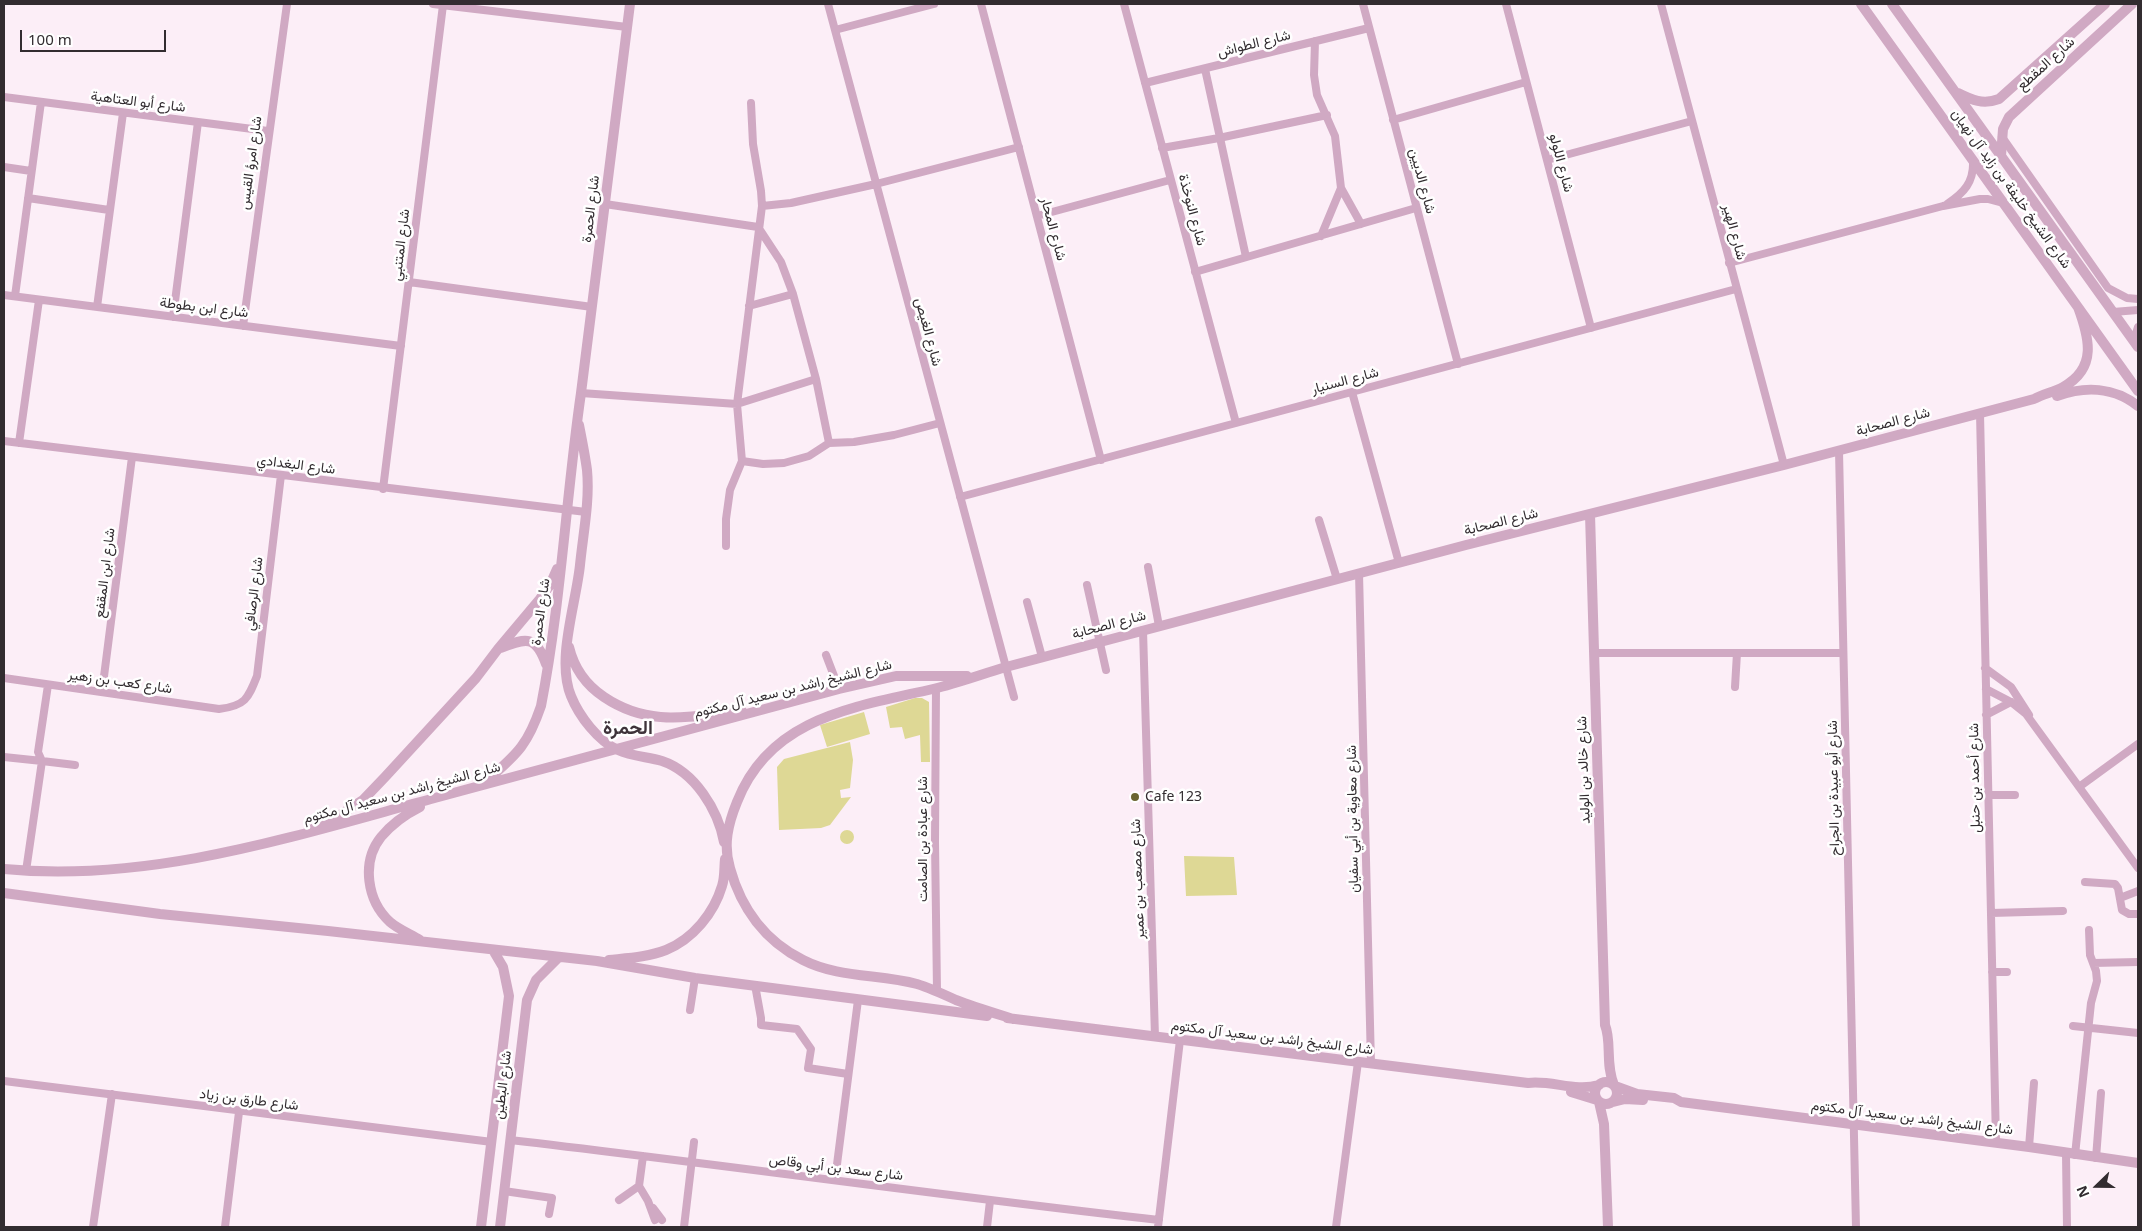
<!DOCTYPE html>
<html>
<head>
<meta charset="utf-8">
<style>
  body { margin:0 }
  #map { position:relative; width:2142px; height:1231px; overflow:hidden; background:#fceef7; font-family:"Noto Sans",sans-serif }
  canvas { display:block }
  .frame { position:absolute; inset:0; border:5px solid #322c30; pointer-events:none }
  .north { position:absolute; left:2072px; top:1161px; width:50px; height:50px; -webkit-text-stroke:4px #fff; paint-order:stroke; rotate:248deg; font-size:14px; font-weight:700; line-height:20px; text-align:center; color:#322c30 }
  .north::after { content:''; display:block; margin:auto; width:18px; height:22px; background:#322c30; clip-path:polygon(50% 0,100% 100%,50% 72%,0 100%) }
  .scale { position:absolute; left:20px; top:30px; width:146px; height:22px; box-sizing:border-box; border:2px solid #322c30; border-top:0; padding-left:6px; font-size:15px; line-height:18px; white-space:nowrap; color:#322c30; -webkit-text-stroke:4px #fff; paint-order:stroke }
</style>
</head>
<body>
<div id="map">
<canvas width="2142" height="1231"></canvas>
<div class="frame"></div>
<div class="north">N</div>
<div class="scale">100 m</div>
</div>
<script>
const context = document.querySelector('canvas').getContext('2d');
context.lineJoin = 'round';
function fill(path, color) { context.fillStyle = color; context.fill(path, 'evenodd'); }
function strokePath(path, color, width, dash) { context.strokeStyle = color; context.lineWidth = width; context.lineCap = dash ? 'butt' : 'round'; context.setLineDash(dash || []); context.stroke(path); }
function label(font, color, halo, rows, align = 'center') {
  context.font = font + ' "Noto Sans",Vazirmatn,sans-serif'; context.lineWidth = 5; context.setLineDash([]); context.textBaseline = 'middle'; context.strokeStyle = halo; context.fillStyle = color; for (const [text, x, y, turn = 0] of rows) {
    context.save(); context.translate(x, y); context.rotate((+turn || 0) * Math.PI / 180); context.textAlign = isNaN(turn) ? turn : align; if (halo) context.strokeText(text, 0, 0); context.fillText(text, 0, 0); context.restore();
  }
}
const green = new Path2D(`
  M915 698H922L929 702 930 762H921L920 735 905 739 902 727 890 728 886 707Z
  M864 712 870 734 827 747 820 725Z
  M850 742 853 760 850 788 840 790 841 798 851 797 830 825 821 828 779 830 777 767 784 759Z
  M840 837a7 7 0 1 1 14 0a7 7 0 1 1-14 0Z
  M1184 856 1234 857 1237 895 1186 896Z`);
const minor = new Path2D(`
  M433 4 627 27
  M828 4 1014 697
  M981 4 1101 460
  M1124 4 1236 423
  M1363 4 1458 364
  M1506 4 1591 328
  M1661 4 1784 465
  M835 30 934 4
  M1315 41 1314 75 1317 95 1335 136 1341 188 1361 224
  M1205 69 1246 257
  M1145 83 1369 28
  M4 97 268 131
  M1393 120 1526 82
  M2002 137 2108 288 2127 298 2138 299
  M1162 148 1219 138 1327 115
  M1547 160 1692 121
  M4 167 31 171
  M28 198 109 210
  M605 204 758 227 781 262 793 294 816 379 829 443
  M1947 204C1964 193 1974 182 1973 161
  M762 206 791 203 876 184 1019 147
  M1037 216 1170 180
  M1321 236 1341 188
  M1729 263 1943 206 1980 199H1988L2003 203
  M1195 272 1416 208
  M409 282 592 307
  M4 295 401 346
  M15 296 41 102
  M749 306 793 294
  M97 307 123 113
  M2113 312 2138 310
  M173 317 198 122
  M243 326 287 4
  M2134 340 2138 327
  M1352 392 1399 563
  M581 393 737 404 816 379
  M1980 413 1996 1142
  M4 441 586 512
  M19 443 39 300
  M1839 451 1856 1227
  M742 461 763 464 784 463 809 456 829 443 854 442 894 435 940 423
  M383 489 443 5
  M960 497 1736 289
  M1319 520 1337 579
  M726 546V519L730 490 742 461 737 404 762 206 761 191 753 144 751 103
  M1148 567 1159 626
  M1359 573 1371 1064
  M1087 585 1106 670
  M1027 602 1042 657
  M1143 630 1155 1037
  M1594 653H1843
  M826 655 839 689
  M1985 668 2011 687 2029 715
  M4 678 219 709C245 706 248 699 257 676L281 475
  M48 685 38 752 42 761 75 765
  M1735 687 1737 653
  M936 688 935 842 937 991
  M1986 689 2011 702 2026 714 2138 868
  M102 692 132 457
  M1986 715 2011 702
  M4 757 42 761 26 871
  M2079 787 2138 744
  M1988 795H2015
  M2085 882 2115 884 2118 888 2122 910 2129 914H2138
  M2120 898 2138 891
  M1991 913 2063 911
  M2093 963 2138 962
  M1992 972H2007
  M755 985 761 1018V1025L797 1029 811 1049 808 1068 848 1074
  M690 1010 695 978
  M2073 1026 2138 1033
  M4 1081 492 1142
  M510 1140C727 1165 942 1196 1159 1220
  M2029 1147 2034 1083
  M2066 1154 2067 1227
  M2075 1155 2091 1003 2097 981 2096 971 2090 955 2089 930
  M2096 1158 2101 1093
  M835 1180 858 1000
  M639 1186 643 1156
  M504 1191 552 1198 549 1214
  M619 1200 639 1186 648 1201 655 1220
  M653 1208 662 1220
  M93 1227 112 1094
  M225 1227 239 1112
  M684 1227 694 1142
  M987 1227 990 1201
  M1158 1227 1180 1040
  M1336 1227 1358 1062`);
const tertiary = new Path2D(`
  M1861 4 2138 391
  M1892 4 2138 347
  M1958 93C1972 100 1983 105 1999 99L2105 4
  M2001 156 2003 129 2009 117 2132 4
  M2057 396C2085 386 2114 387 2138 406
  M579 425C582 440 585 455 587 470 590 501 583 534 580 565 576 604 556 660 571 696 579 716 598 741 618 750 631 756 648 757 662 761 695 772 718 810 724 842
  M1590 514 1605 1025C1612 1042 1605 1064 1614 1085
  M569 647C574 668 586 685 604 697 650 728 691 716 742 711
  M501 648C527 637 536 636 546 664
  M482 785C514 756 526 750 541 706 561 603 566 497 581 393L630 4
  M313 825 340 815 363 800 385 777 476 678 498 649 540 599 550 585 557 569
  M4 869C150 883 291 837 431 799 567 763 703 727 839 689L896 676H967
  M4 893 160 914 328 931 597 961 695 978 987 1016
  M420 940C410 934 398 929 390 922 367 901 361 862 381 837 391 825 406 814 420 807
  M609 960C628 958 648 957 666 950 693 939 714 913 722 886 725 877 724 867 725 859
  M1007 1018 1528 1083C1552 1080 1575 1092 1599 1085
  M1013 1019C994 1013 974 1007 956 1000 943 994 930 988 917 984 879 974 838 978 803 960 765 941 741 908 730 868 723 845 728 824 737 802 770 717 855 707 933 689 958 683 982 674 1006 667L1466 545 1784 465 2034 399C2043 394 2054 392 2063 387 2098 368 2089 337 2078 307
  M1595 1093a11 11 0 1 1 22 0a11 11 0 1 1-22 0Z
  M1615 1086 1637 1094 1674 1098 1681 1102 2029 1147 2138 1163
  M1571 1092 1597 1100
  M1599 1102 1604 1124 1608 1227
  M1613 1102 1625 1099 1643 1100
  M481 1227 509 996 503 967 493 950
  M500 1227 527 1000 536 980 559 957`);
const markers = [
  [1135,797,5,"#6a6531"]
];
const streetNames = [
  ["شارع الطواش",1254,44,-14],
  ["شارع المقطع",2046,64,-42],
  ["شارع أبو العتاهية",138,102,7],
  ["شارع امرؤ القيس",251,163,-82],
  ["شارع اللولو",1561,163,75],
  ["شارع الديين",1422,181,75],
  ["شارع الشيخ خليفة بن زايد آل نهيان",2011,189,54],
  ["شارع الحمرة",591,209,-83],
  ["شارع النوخذة",1192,210,75],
  ["شارع المحار",1053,229,75],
  ["شارع الهير",1734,232,75],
  ["شارع المتنبي",401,245,-83],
  ["شارع ابن بطوطة",204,308,7],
  ["شارع الغيص",928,332,75],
  ["شارع السنيار",1345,381,-15],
  ["شارع الصحابة",1893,422,-15],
  ["شارع البغدادي",296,465,7],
  ["شارع الصحابة",1501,522,-14],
  ["شارع ابن المقفع",105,573,-83],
  ["شارع الرصافي",254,594,-83],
  ["شارع الحمرة",541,612,-82],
  ["شارع الصحابة",1109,625,-15],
  ["شارع كعب بن زهير",120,682,8],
  ["شارع الشيخ راشد بن سعيد آل مكتوم",793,689,-14],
  ["شارع خالد بن الوليد",1584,770,-92],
  ["شارع أحمد بن حنبل",1975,778,-91],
  ["شارع أبو عبيدة بن الجراح",1834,788,-91],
  ["شارع الشيخ راشد بن سعيد آل مكتوم",402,793,-15],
  ["شارع معاوية بن أبي سفيان",1353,819,-91],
  ["شارع عبادة بن الصامت",923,839,-90],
  ["شارع مصعب بن عمير",1138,879,-92],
  ["شارع الشيخ راشد بن سعيد آل مكتوم",1272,1038,7],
  ["شارع البطين",503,1085,-83],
  ["شارع طارق بن زياد",249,1100,7],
  ["شارع الشيخ راشد بن سعيد آل مكتوم",1912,1118,7],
  ["شارع سعد بن أبي وقاص",836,1168,7]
];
const poiNames = [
  ["Cafe 123",1145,797]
];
const districtNames = [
  ["الحمرة",628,729]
];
fill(green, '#ded895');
strokePath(minor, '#d0a9c3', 8);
strokePath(tertiary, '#d0a9c3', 10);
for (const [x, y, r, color] of markers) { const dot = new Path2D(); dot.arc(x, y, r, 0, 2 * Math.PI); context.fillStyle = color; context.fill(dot); strokePath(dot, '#fff', 2); }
label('14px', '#322c30', '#fff', streetNames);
label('14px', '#322c30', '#fff', poiNames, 'left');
label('bold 19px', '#3e333a', '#fff', districtNames);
</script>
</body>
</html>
